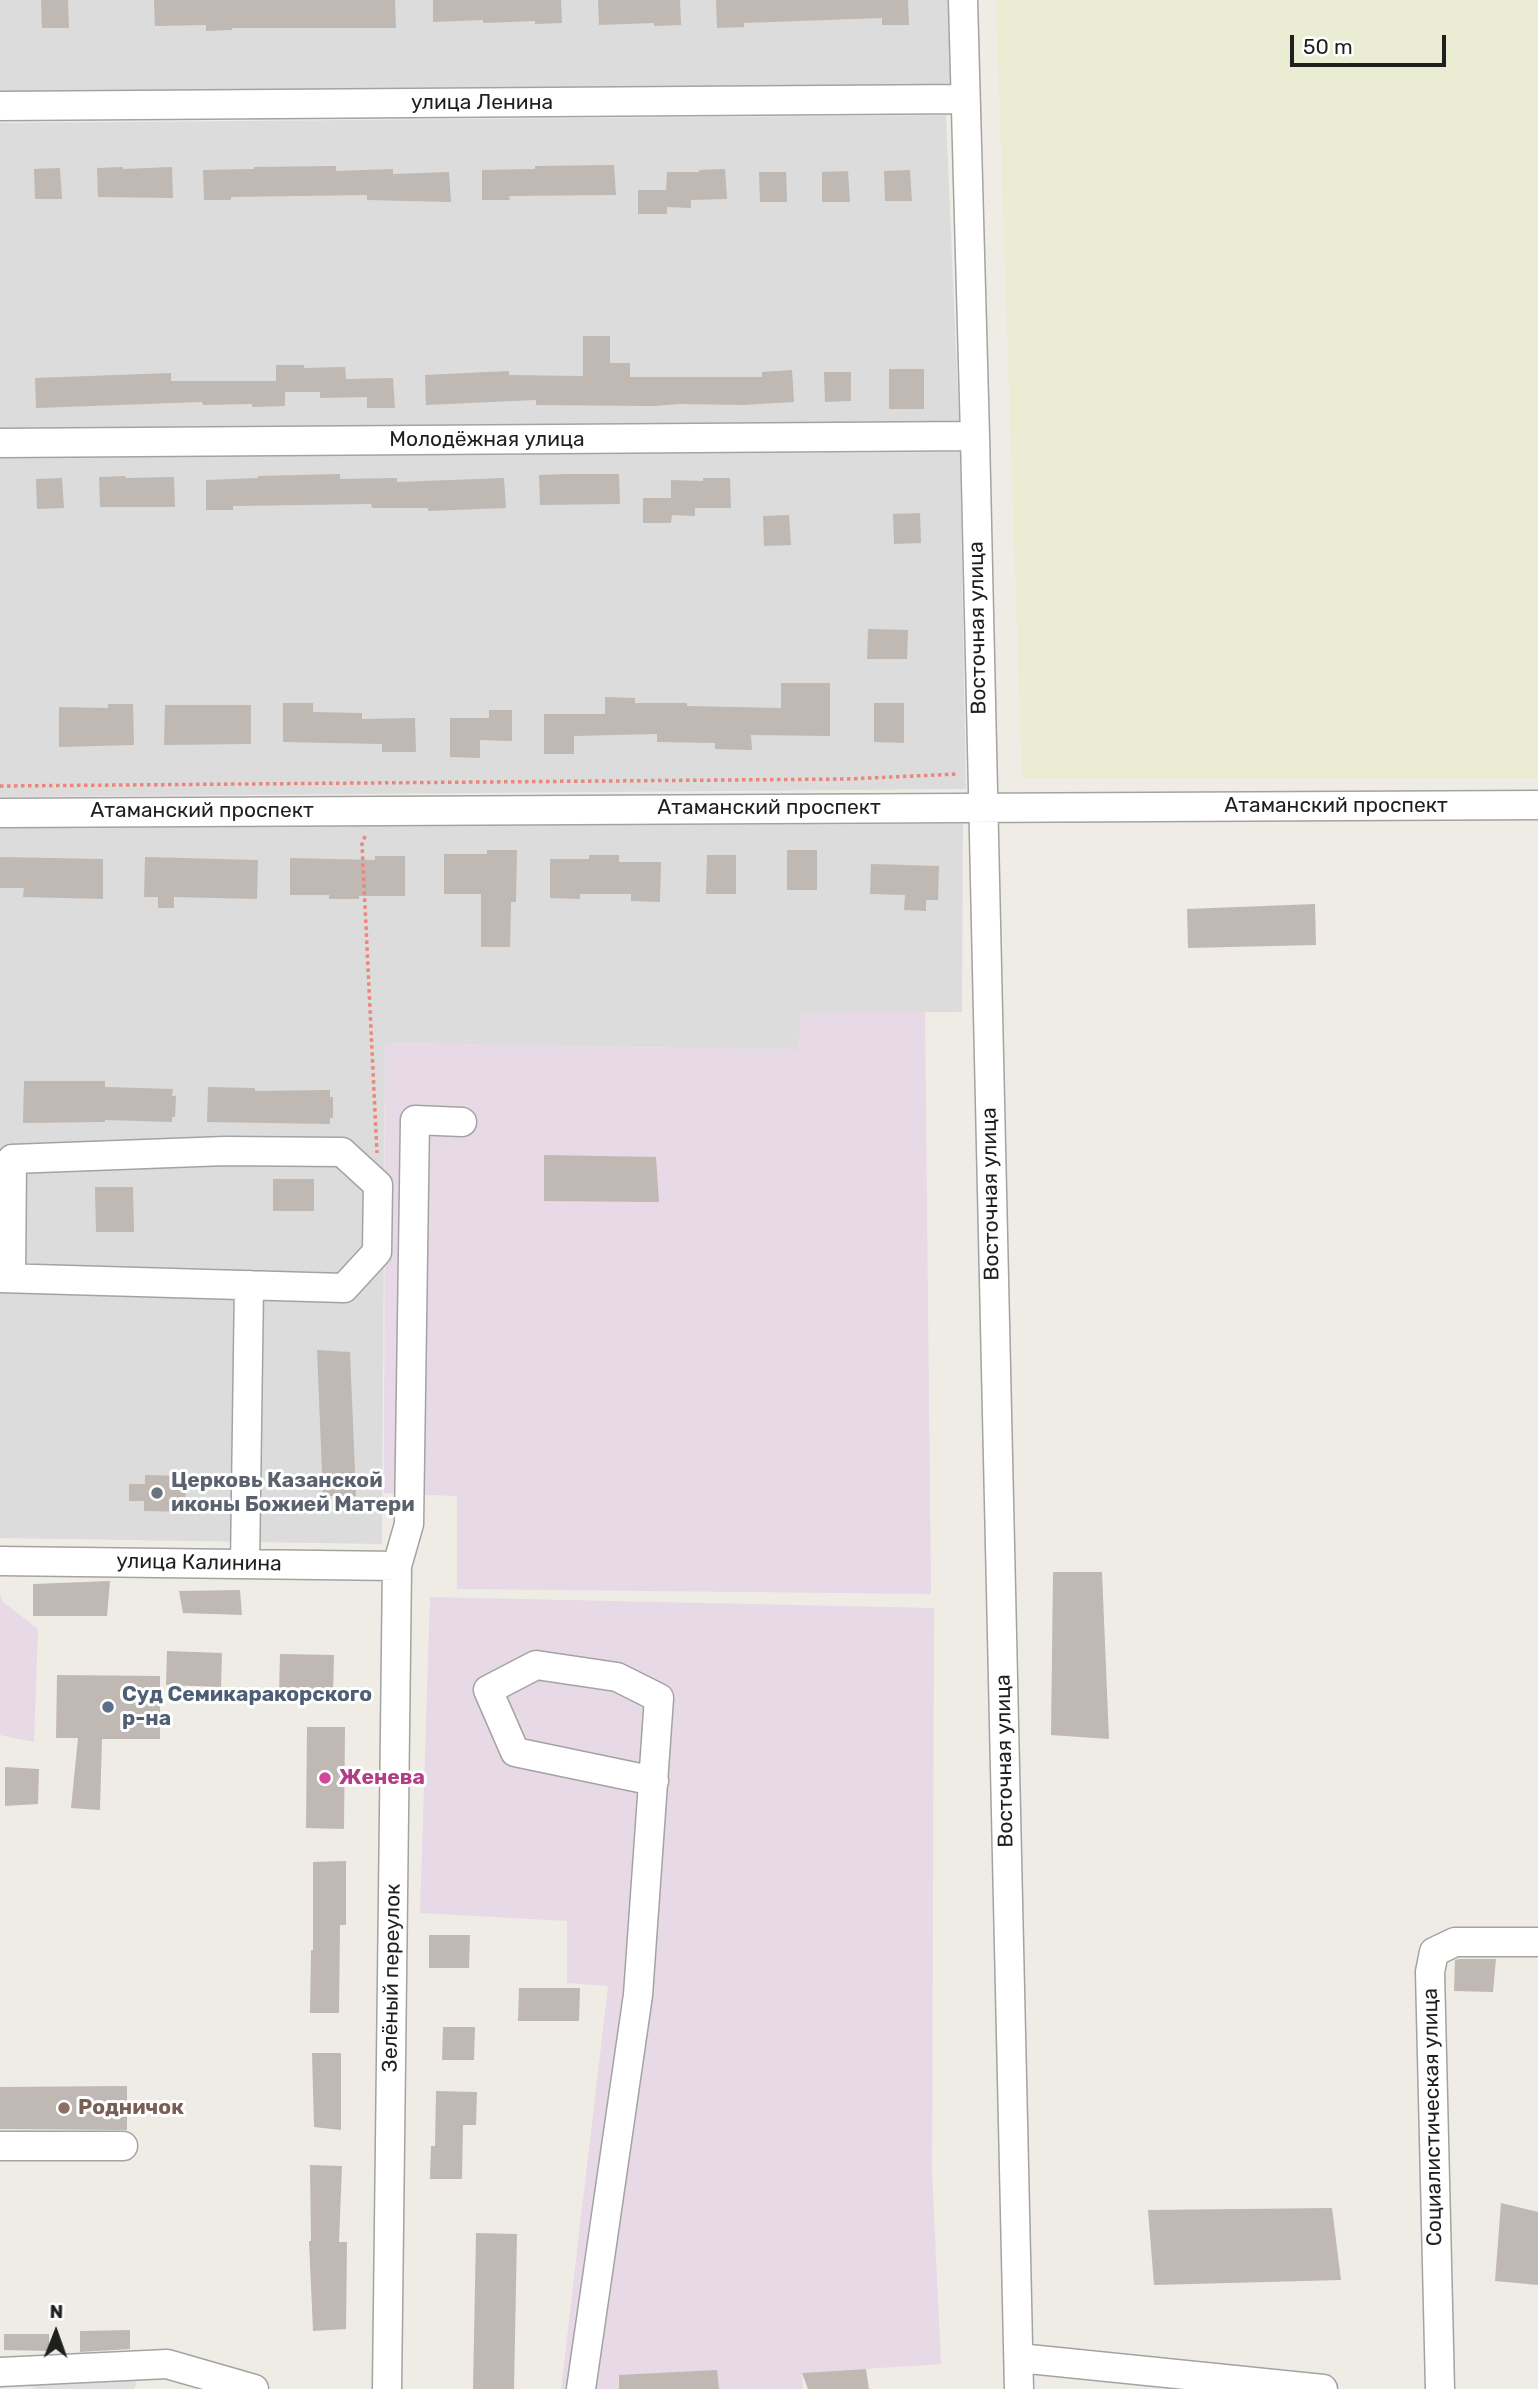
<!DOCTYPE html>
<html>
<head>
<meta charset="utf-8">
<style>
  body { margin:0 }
  #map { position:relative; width:1538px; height:2389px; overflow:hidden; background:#efece6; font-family:Rubik,sans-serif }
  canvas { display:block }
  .north { position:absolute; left:21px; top:2298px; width:70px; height:70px; -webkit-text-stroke:5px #fff; paint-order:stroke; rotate:1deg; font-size:19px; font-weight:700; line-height:28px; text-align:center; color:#1f1f1f }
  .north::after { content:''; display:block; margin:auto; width:24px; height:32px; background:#1f1f1f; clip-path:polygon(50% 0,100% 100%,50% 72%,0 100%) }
  .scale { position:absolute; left:1290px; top:35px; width:156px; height:32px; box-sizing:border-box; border:4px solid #1f1f1f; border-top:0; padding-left:9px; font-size:21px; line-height:24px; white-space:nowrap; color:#1f1f1f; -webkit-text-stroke:5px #fff; paint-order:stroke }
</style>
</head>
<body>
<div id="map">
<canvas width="1538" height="2389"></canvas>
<div class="north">N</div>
<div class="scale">50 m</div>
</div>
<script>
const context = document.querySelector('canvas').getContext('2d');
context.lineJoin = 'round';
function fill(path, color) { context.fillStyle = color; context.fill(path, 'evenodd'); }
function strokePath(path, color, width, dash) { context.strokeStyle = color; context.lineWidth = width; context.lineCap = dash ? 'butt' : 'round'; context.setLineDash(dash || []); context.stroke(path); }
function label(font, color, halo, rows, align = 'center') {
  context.font = font + ' Rubik,sans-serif'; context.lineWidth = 6; context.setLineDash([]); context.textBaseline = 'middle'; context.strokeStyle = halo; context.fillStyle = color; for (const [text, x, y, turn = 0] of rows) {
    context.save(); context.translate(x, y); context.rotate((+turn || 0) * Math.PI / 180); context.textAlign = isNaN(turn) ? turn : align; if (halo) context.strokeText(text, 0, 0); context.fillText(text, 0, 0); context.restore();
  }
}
const residential = new Path2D(`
  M0 0H949L951 86 0 92Z
  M946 115 959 422 0 428V123Z
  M960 452 966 789 0 797V457Z
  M963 824 962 1012 801 1013 799 1050 385 1043 382 1544 0 1538V825Z`);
const industrial = new Path2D(`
  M925 1012 931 1594 457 1589V1496L384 1493 385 1043 798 1050 801 1013Z
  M0 1593 2 1601 38 1629 34 1742 0 1735Z
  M430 1597 934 1608 932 2172 941 2364 802 2373 803 2389H561L608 1986 567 1983V1921L420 1913Z`);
const farmland = new Path2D(`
  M996 0H1538V778H1022Z`);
const parking = new Path2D(`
  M146 2358 134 2389H38L3 2378Z`);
const building = new Path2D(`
  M41 0H68L69 28H42Z
  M154 0H395L396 28H232V30L206 31V25L155 26Z
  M433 0H561L562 23 535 24V21L483 23V20L433 22Z
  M598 0H680L681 25 654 26V23L599 25Z
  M716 0H908L909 25H882V18L744 23V27L717 28Z
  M614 165 616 195 509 196 510 200H482V170L535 169V166Z
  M336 166V171L393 169V174L449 172 451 202 367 200V195L231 197V200H204L203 170 254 169V167Z
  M123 167V169L172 167 173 198 98 197 97 168Z
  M60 168 62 199H35L34 169Z
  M725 169 727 199 691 200V208L667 207V214H638V190H666L667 172H699V170Z
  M910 170 912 201H885L884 171Z
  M848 171 850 202H822V172Z
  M759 172H786L787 202H760Z
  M583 336H610V363H630V377H762V372L792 370 794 402 742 405 680 404 653 406 536 405V400L426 405 425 375 509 371V375L583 376Z
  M276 365H304V368L345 367 346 379 393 378 395 408H367V397L320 398V392H285V406L252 407V404L203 405 202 402 36 408 35 378 171 373V381H276Z
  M889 369H924V409H889Z
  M824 372H851V401L825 402Z
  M340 474V479L397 478V482L504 478 506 508 428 511V508H372L371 504 233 506V510H206V480L258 478V476Z
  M566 474H619L620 504 540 505 539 475Z
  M125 476 126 478 174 477 175 507H100L99 477Z
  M62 478 64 508 37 509 36 479Z
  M703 478H730L731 508H695V516L672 515 671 523H643V498H671V480L703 481Z
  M920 513 921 543 894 544 893 514Z
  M789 515 791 545 764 546 763 516Z
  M868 629 908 630 907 659H867Z
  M781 683H830V736L751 735 752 750 715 749V743L657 742V734L574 736V754H544V714H605V697L635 698V703H687V706L781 708Z
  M283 703H313V712L362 713V719L415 718 416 752H382V744L283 742Z
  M874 703H904V743L874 742Z
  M108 704H133L134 745 59 747V707L108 708Z
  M165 705H251V744L164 745Z
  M489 710H512V741L480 740V758L450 757V718H489Z
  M487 850H517L516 902H511L510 947H481V894H444V854H487Z
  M787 850H817V890H787Z
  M589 855H619V862H661L660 902 631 901V894H580V899L550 898V859H589Z
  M707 855H736V894H706Z
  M375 856H405V896H359V899H329V895H290V858L375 860Z
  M0 857 103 859V899L23 897 24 888H0Z
  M145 857 258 860 257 899 174 897V908H158V897H144Z
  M871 864 939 866 938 900H926V911L904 910 905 895 870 894Z
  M1315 904 1316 945 1188 948 1187 909Z
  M24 1081H105V1087L173 1089 172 1096H176L175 1117H172V1122L105 1120V1122L23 1123Z
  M208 1087 255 1088V1091L330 1090V1097H333V1118H330V1124L207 1122Z
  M544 1155 656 1157 659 1202 544 1201Z
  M273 1179H314V1211H273Z
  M95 1187H133L134 1232H96Z
  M317 1350 350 1352 356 1496H323Z
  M145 1475 186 1476 185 1512 144 1511V1501H129V1484H145Z
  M1053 1572H1102L1109 1739 1051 1735Z
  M110 1581 107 1616H33V1584Z
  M240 1590 242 1615 183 1613 179 1591Z
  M167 1651 222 1653 221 1687 166 1685Z
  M280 1654 334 1655 333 1695 279 1693Z
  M57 1675 160 1676V1739H102L100 1810 71 1808 78 1738H56Z
  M307 1727H345L344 1829 306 1828Z
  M5 1767 39 1769 38 1804 5 1806Z
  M346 1861V1925H340L339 2013H310L311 1950H313V1862Z
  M429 1935H470L469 1968H429Z
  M1459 1959H1496L1493 1992 1454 1991 1455 1960Z
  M519 1988H580L579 2021H518Z
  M443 2027H475L474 2060H442Z
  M312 2053H341V2130L314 2127Z
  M127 2086V2130L0 2129V2087Z
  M436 2091 477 2092 476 2125H463L462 2179H430L431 2146H435Z
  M310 2165 342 2166 339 2242H347L346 2329 313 2331 309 2241H311Z
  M1501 2203 1538 2212V2285L1495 2281Z
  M1332 2208 1341 2280 1154 2285 1148 2210Z
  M476 2233 517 2234 514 2389H473Z
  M130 2330V2349L80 2352V2331Z
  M4 2334H49V2351L4 2350Z
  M866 2369 869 2389H808L802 2373Z
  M717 2370 719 2389H619V2375Z`);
const path = new Path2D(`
  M0 786 847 779 958 774
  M365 836 362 844 377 1153`);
const minor = new Path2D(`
  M963 0 975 436 1019 2389
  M0 106 964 99
  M0 443 975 436
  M0 813 1538 805
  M0 1278 344 1288 377 1252 378 1185 342 1152 225 1151 12 1159 11 1277
  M0 1561 397 1566
  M245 1564 249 1285
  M0 2146H123
  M1019 2358 1323 2389
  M0 2372 167 2364 254 2389
  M387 2389 397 1566 409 1524 415 1120 462 1122
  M581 2389 638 1995 659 1698 617 1677 536 1665 488 1690 515 1752 654 1781
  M1440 2389 1430 1972 1434 1952 1455 1942H1538`);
const markers = [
  [157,1493,7,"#6b7280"],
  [108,1707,7,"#5c6f8a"],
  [325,1778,7,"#d1479c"],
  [64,2108,7,"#8d6e63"]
];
const streetNames = [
  ["улица Ленина",482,103],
  ["Молодёжная улица",487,440],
  ["Восточная улица",978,628,-91],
  ["Атаманский проспект",1336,806],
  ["Атаманский проспект",769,808],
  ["Атаманский проспект",202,811],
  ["Восточная улица",991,1194,-91],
  ["улица Калинина",199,1563,1],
  ["Восточная улица",1005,1761,-91],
  ["Зелёный переулок",392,1978,-89],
  ["Социалистическая улица",1433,2117,-91]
];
const worshipNames = [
  ["Церковь Казанской",171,1481],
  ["иконы Божией Матери",171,1505]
];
const serviceNames = [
  ["Суд Семикаракорского",122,1695],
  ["р-на",122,1719]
];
const hotelNames = [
  ["Женева",339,1778]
];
const educationNames = [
  ["Родничок",78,2108]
];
fill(residential, '#dddcdc');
fill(industrial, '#e7d9e5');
fill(farmland, '#eaecd3');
fill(parking, '#dfdfdf');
fill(building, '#bfb8b3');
strokePath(minor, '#a3a3a3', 31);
strokePath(path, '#ed8579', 3.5, [3.5, 3.5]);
strokePath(minor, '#fff', 28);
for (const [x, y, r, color] of markers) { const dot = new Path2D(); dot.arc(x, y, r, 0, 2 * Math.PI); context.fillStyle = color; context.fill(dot); strokePath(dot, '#fff', 2.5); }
label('21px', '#1f1f1f', '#fff', streetNames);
label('bold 21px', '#5b616d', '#fff', worshipNames, 'left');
label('bold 21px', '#4e5e75', '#fff', serviceNames, 'left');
label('bold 21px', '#b23c85', '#fff', hotelNames, 'left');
label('bold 21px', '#785e54', '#fff', educationNames, 'left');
</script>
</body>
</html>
